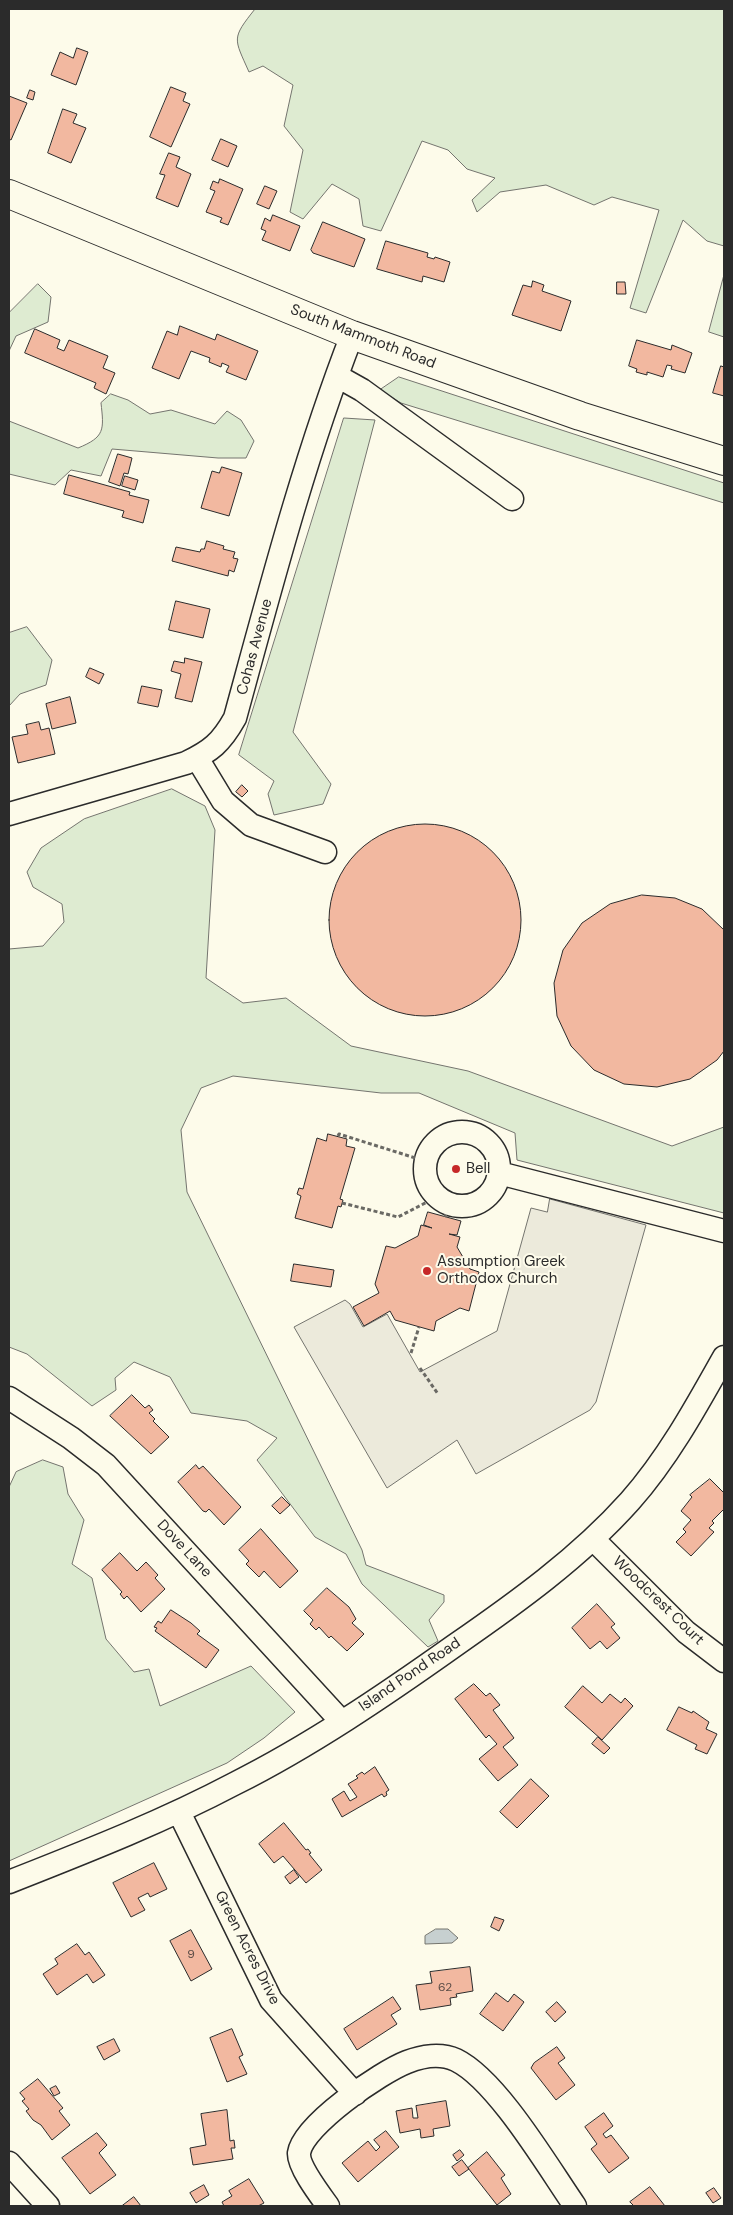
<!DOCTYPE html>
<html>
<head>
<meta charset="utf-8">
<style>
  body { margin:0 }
  #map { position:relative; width:733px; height:2215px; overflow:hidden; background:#fdfbea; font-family:"DM Sans",sans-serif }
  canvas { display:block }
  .frame { position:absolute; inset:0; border:10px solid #2b2b2b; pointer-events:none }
</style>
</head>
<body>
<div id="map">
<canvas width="733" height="2215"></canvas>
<div class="frame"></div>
</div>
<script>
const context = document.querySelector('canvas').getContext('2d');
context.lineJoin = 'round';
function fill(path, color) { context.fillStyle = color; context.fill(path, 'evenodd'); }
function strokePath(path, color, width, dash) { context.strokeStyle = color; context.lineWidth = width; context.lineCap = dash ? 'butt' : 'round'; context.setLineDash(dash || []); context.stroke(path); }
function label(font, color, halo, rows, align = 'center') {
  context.font = font + ' "DM Sans",sans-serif'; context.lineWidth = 4; context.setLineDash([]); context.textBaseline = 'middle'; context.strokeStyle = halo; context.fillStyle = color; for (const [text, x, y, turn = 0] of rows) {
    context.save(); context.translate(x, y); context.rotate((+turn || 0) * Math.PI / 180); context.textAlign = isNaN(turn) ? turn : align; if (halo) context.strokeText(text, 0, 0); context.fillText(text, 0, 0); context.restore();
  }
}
const green = new Path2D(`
  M255 9H724V246L707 241 683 220 646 313 630 308 659 210 612 197 594 205 546 185 500 192 477 212 472 200 495 178 467 169 448 150 422 141 381 231 363 226 359 199 332 184 303 219 290 212 303 150 284 126 293 85 263 66 249 72C234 38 231 39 255 9Z
  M724 275V337L709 332Z
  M38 284 51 297 48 322 16 336 9 351V313Z
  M399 377 724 483V503L401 403 380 390Z
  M111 394 128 400 150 414 171 410 215 424 227 411 241 420 254 441 246 458H218L112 449 101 476 71 470 55 485 9 474V421L78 448C105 437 104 430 101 403Z
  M344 418 375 420 293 732 331 784 323 804 274 815 268 794 274 781 239 755Z
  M27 627 52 660 46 685 20 694 9 706V633Z
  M172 789 205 806 215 830 206 978 243 1003 286 998 351 1046 468 1071 672 1146 724 1127V1213L517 1160 515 1133 419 1093H381L233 1076 201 1088 181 1130 187 1192 362 1550 366 1565 444 1595V1602L429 1620 438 1641 428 1647 362 1584 346 1554 315 1537 257 1460 277 1438 247 1421 191 1413 170 1377 134 1362 115 1378 116 1390 92 1406 27 1354 9 1347V949L43 946 64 922 62 904 33 887 27 872 41 848 84 819Z
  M43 1460 63 1467 68 1494 84 1520 72 1564 92 1578 106 1639 134 1672 149 1669 160 1706 251 1666 295 1712 264 1738 227 1763 9 1861V1487L16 1472Z`);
const parking = new Path2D(`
  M550 1199 646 1225 596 1402 590 1410 476 1474 457 1440 387 1488 294 1327 345 1300 350 1304 363 1327 387 1314 420 1372 497 1331 531 1208 547 1212Z`);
const water = new Path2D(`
  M436 1929H448L458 1938 452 1943 425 1944V1936Z`);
const building = new Path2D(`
  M77 48 88 52 76 85 51 75 60 52 73 58Z
  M171 87 186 93 183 101 190 104 171 147 150 137Z
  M30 90 35 92 33 100 27 98Z
  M9 96 27 103 11 140 9 139Z
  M63 109 77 114 73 123 86 128 71 163 48 153Z
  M221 139 237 146 228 167 212 160Z
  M169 153 180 157 176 167 191 174 178 207 156 198 165 175 160 174Z
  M220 179 243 189 228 225 220 222 222 218 206 212 215 191 210 189 213 181 218 183Z
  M265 186 277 191 269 209 257 204Z
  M273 215 300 226 290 251 262 240 266 231 261 229 265 218 270 221Z
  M323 222 365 239 354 267 313 253 311 250Z
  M386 241 428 253 427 257 434 259 435 257 450 262 444 282 423 276 422 282 377 269Z
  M533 281 544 285 542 291 571 301 561 331 512 315 523 285 531 287Z
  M617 282H625L626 294H617Z
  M180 326 215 340 217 334 258 351 246 380 226 372 229 366 222 363 221 367 209 362 210 358 191 351 179 379 152 368 167 331 177 335Z
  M35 329 60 340 57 348 64 351 69 340 108 356 103 368 115 373 106 394 94 388 96 383 25 353Z
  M637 340 671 350 672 345 692 353 685 373 671 369 672 366 667 365 663 377 647 372V375L636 372 637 369 629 366Z
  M721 366 724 367V399V396L713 393Z
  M118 454 132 458 128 474 124 473 120 486 109 482Z
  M222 467 242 473 229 516 201 508 212 471 219 473Z
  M69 475 130 492 129 495 149 500 143 523 122 517 124 511 64 494Z
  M125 476 138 480 135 490 122 486Z
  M207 541 224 546 223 549 235 552 233 558 238 559 234 572 229 570 228 576 172 561 176 547 200 552 201 549H204Z
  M176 601 210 609 203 638 169 630Z
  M185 658 202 662 192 702 175 698 181 674 171 671 174 661 184 663Z
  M90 668 104 674 99 684 86 677Z
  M142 686 162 690 158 707 138 703Z
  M70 697 76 723 52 729 46 704Z
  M39 722 41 730 49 728 55 754 18 763 12 737 28 734 26 725Z
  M242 785 248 791 242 797 236 792Z
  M329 920a96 96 0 1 1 192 0a96 96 0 1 1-192 0Z
  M642 895 675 898 702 909 724 930V1051L717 1060 690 1079 657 1087 624 1084 594 1070 571 1046 557 1016 554 983 563 950 582 923 610 904Z
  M328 1134 347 1139 346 1146 355 1148 340 1199 343 1200 341 1207 338 1206 332 1228 295 1218 301 1196 297 1194 299 1188 303 1189 317 1138 326 1141Z
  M428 1212 461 1221 457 1235 449 1234 460 1237 457 1247 470 1269 479 1272 469 1311 460 1308 436 1321 434 1331 395 1320 390 1311 364 1326 353 1307 379 1293 375 1284 386 1246 395 1248 418 1236 421 1225 432 1228 424 1225Z
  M294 1264 334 1270 331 1287 291 1281Z
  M132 1395 145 1408 149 1405 153 1410 149 1413 155 1419 153 1421 169 1437 151 1454 110 1416Z
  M196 1465 199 1469 203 1466 241 1507 224 1525 209 1509 206 1512 203 1511 178 1482Z
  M710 1479 724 1493V1509L712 1521 714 1523 709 1528 714 1532 691 1556 676 1542 686 1532 683 1529 691 1520 681 1511 692 1497 690 1495Z
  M282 1497 290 1505 280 1514 272 1506Z
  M261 1529 298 1571 280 1588 264 1571 259 1577 246 1564 249 1561 239 1550Z
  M120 1553 137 1571 146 1562 158 1575 155 1578 165 1589 141 1612 127 1596 124 1599 120 1594 122 1592 102 1570Z
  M327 1588 349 1607 356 1619 352 1623 364 1634 347 1651 331 1636 329 1638 319 1627 316 1630 310 1624 313 1620 304 1611Z
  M597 1604 615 1624 611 1627 620 1638 607 1649 600 1641 590 1649 572 1628Z
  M171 1610 191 1623 200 1631 197 1634 219 1650 206 1668 155 1631 157 1628 154 1627 158 1621 161 1623Z
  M474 1684 486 1696 490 1693 500 1705 493 1710 514 1738 503 1747 518 1765 498 1781 479 1759 497 1744 489 1735 486 1738 455 1699Z
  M583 1686 602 1703 610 1694 621 1703 625 1698 633 1706 602 1740 565 1707Z
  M679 1707 692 1713 693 1711 709 1722 706 1729 717 1734 707 1754 695 1749 697 1745 667 1730Z
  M598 1737 610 1748 604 1754 592 1744Z
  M375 1767 389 1790 386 1792 387 1795 384 1797 382 1794 342 1817 332 1799 344 1791 350 1801 357 1797 348 1784 358 1778 356 1776 362 1772 364 1774Z
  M531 1779 549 1796 517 1828 500 1812Z
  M284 1823 306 1850 308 1849 311 1853 309 1854 322 1870 306 1883 283 1856 274 1863 259 1844Z
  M154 1863 167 1889 150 1897 148 1893 138 1898 145 1910 131 1917 113 1883Z
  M294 1870 299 1877 290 1884 285 1877Z
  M495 1917 504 1920 499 1931 491 1927Z
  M191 1930 212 1969 191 1981 170 1941Z
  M77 1944 85 1955 89 1952 105 1975 93 1983 87 1974 57 1995 43 1974 58 1964 55 1959Z
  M470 1967 473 1991 456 1994 457 1997 450 1998 451 2005 420 2010 416 1985 432 1983 430 1972Z
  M496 1993 508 2002 514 1994 524 2002 503 2031 480 2014Z
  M393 1997 401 2009 391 2015 397 2024 357 2050 344 2029Z
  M557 2002 566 2012 555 2022 546 2012Z
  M232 2029 243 2055 239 2057 247 2074 227 2082 210 2038Z
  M114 2039 120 2051 104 2060 97 2047Z
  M557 2047 565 2058 558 2063 575 2085 556 2100 531 2068 534 2063Z
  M38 2079 63 2108 59 2111 70 2125 52 2140 41 2125 33 2120 26 2111 29 2109 22 2101 25 2099 20 2093Z
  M56 2086 60 2093 54 2096 50 2089Z
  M446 2101 450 2126 433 2129 434 2136 421 2138 420 2129 400 2133 396 2111 412 2108 413 2118H418L416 2106Z
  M227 2110 230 2141 234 2140 235 2148H231L233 2159 193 2165 190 2148 206 2145 201 2114Z
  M604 2113 613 2126 603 2134 606 2138 611 2135 629 2158 609 2173 591 2149 597 2144 585 2127Z
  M386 2131 399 2147 358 2182 342 2163 368 2141 376 2151 380 2147 374 2140Z
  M97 2133 107 2145 99 2153 116 2175 90 2194 62 2158Z
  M460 2150 464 2155 457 2161 453 2155Z
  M487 2152 505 2175 501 2178 511 2194 497 2205 468 2168Z
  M462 2160 469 2169 459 2176 452 2167Z
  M249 2179 264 2203 258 2206H224L222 2202 232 2196 229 2191Z
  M204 2185 209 2195 196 2203 190 2193Z
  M650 2187 665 2206H634L630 2202Z
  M714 2188 721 2198 713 2203 706 2193Z
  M134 2197 141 2206H122Z`);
const path = new Path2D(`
  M338 1136 339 1134 425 1161
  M342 1203 398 1217 437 1197
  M445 1217 449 1204
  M411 1353 419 1327
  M420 1368 438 1394`);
const minor = new Path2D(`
  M337 376 362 390 512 499
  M197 758 223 801 251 825 325 852
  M9 814 186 763C211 751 221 743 235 718 270 590 304 459 352 335
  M425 1169a37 37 0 1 1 74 0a37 37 0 1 1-74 0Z
  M499 1173 724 1231
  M9 1398 71 1438 106 1465 341 1721
  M593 1539 686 1632 724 1661
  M179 1812 271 2000 355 2094
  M9 1882C85 1852 162 1822 234 1784 310 1746 385 1695 454 1646 516 1603 579 1558 630 1501 668 1458 696 1407 724 1357
  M9 2163 48 2206
  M328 2206C320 2195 298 2166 299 2153 303 2125 381 2072 407 2062 422 2056 441 2053 456 2060 497 2080 548 2167 575 2206`);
const major = new Path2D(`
  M9 194 352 335 580 416 724 461`);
const markers = [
  [456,1169,5,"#c62828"],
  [427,1271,5,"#c62828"]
];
const numberNames = [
  ["9",191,1955],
  ["62",445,1988]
];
const streetNames = [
  ["South Mammoth Road",363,337,21],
  ["Cohas Avenue",255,647,-75],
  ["Dove Lane",184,1549,47],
  ["Woodcrest Court",658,1601,44],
  ["Island Pond Road",410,1675,-34],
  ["Green Acres Drive",247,1948,63]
];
const poiNames = [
  ["Bell",466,1169],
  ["Assumption Greek",437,1262],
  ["Orthodox Church",437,1279]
];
fill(green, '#deebd1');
strokePath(green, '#74746e', 1);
fill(parking, '#eceadb');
strokePath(parking, '#74746e', 1);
fill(water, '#c7d0d0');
strokePath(water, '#74746e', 1);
fill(building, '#f2b8a0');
strokePath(building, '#2b2b2b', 1);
strokePath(minor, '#2b2b2b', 25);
strokePath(major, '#2b2b2b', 30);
strokePath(path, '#6a6964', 3, [4, 2.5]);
strokePath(minor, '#fdfbea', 22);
strokePath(major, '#fdfbea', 28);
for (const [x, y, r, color] of markers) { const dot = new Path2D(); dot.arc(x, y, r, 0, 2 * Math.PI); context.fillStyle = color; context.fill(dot); strokePath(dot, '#fdfbea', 2); }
label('12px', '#5d4e48', null, numberNames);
label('15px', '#2b2b2b', '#fdfbea', streetNames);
label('15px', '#2b2b2b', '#fdfbea', poiNames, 'left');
</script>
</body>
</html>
